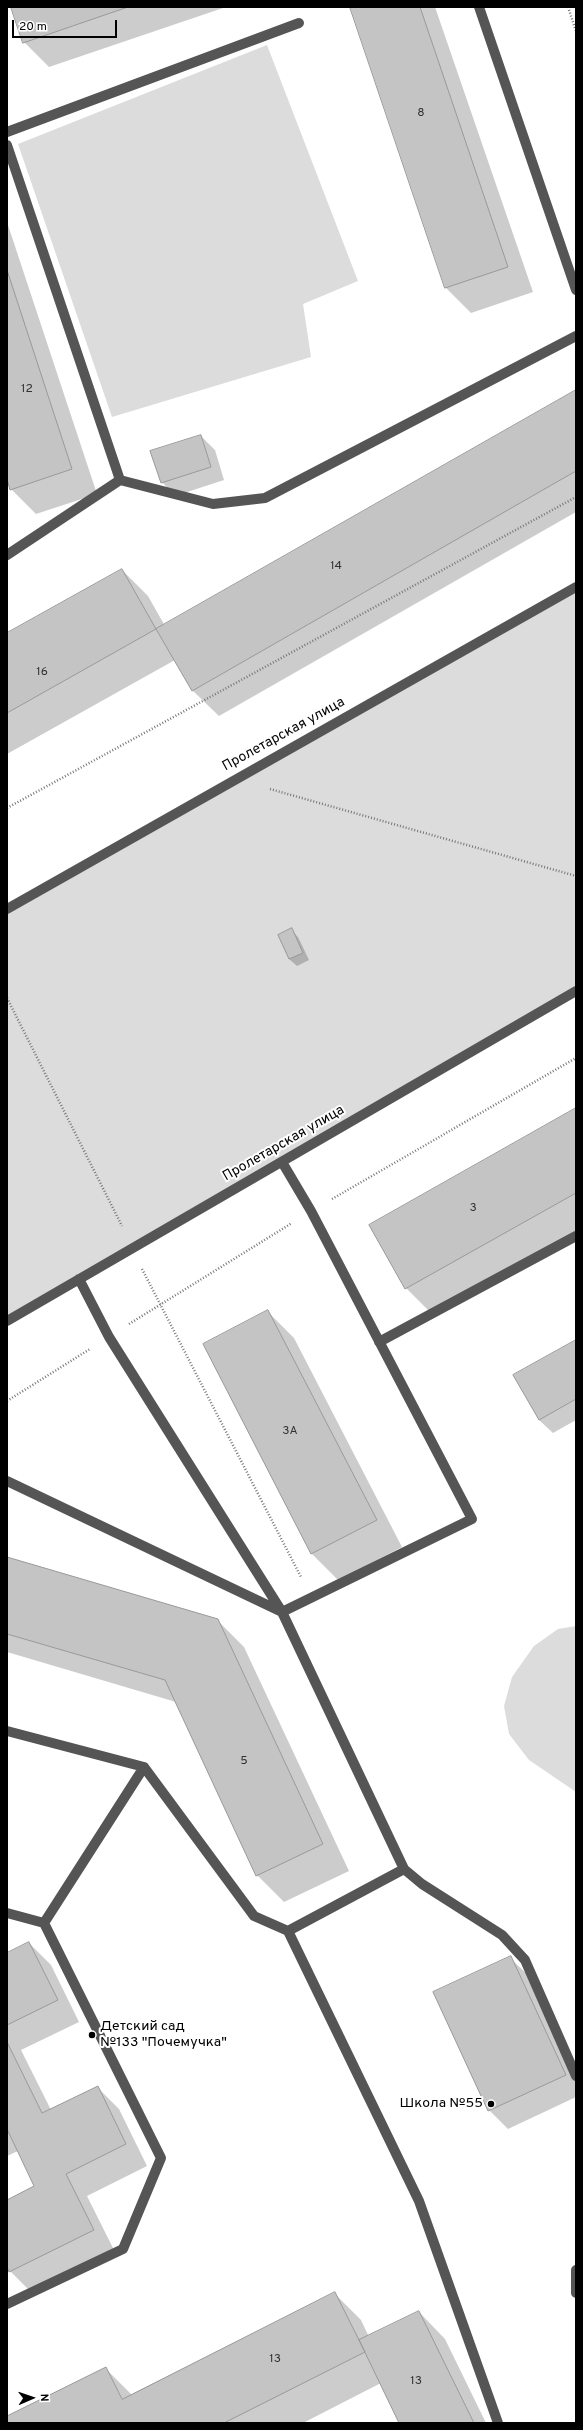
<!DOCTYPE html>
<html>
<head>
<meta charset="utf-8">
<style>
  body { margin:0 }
  #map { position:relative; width:583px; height:2430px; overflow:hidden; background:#fff; font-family:Overpass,sans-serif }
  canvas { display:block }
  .frame { position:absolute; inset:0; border:8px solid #000; pointer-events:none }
  .north { position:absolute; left:12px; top:2378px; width:40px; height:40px; -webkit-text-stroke:3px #fff; paint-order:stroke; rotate:88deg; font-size:11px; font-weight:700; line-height:16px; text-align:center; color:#000 }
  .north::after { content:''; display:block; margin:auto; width:14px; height:18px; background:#000; clip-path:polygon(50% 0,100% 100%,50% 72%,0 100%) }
  .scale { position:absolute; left:12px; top:20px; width:105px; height:18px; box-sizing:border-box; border:2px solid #000; border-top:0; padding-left:5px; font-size:12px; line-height:14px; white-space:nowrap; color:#000; -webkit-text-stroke:3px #fff; paint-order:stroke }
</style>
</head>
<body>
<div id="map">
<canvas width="583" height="2430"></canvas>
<div class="frame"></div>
<div class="north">N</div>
<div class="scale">20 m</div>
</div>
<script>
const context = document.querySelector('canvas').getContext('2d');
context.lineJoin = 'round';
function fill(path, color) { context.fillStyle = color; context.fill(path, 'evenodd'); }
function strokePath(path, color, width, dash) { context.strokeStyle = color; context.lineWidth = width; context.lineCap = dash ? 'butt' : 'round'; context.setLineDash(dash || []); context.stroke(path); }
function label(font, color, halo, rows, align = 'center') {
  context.font = font + ' Overpass,sans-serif'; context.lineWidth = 4; context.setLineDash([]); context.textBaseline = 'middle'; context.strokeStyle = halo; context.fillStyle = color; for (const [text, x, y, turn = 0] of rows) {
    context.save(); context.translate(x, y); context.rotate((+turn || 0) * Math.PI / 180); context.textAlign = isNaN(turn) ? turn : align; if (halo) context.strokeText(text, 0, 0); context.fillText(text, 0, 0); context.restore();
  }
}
const green = new Path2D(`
  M267 45 358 281 303 304 311 357 112 417 18 144Z
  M576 589V986L7 1321V912Z
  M576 1626V1792L529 1760 509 1734 504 1706 512 1677 534 1646 558 1629Z`);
const shadow = new Path2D(`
  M12 7H226L49 67 24 42Z
  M351 7H435L533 292 471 313 446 288Z
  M7 222 97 494 36 514 11 489 7 476Z
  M576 391V512L219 716 192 690 175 660 7 754V634L122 570 148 596 165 626Z
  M201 436 215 450 224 480 175 496 162 482Z
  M291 930 298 937 309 960 297 966 289 959 279 935Z
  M576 1109V1234L433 1315 406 1288 371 1225Z
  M268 1312 294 1338 402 1547 338 1580 312 1554 204 1345Z
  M576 1341V1420L553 1433 539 1420Z
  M7 1558 217 1620 244 1647 349 1871 284 1902 257 1875 176 1702 7 1652Z
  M29 1943 51 1965 79 2022 21 2050 51 2110 97 2087 119 2109 147 2166 87 2196 115 2252 32 2293 10 2271 7 2265V2201L36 2187 18 2151 7 2156V1954Z
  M510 1958 529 1976 576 2078V2097L508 2129 489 2110Z
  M334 2293 361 2320 369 2337 419 2312 445 2339 486 2423H400L381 2383 303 2423H7V2418L105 2368 132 2395Z`);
const building = new Path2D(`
  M11 7H128L23 43Z
  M350 7H420L508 267 445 288Z
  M7 270 72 469 10 490 7 479Z
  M576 390V471L192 691 156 629Z
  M201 435 211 467 161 483 150 451Z
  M122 569 156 629 7 713V633Z
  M292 928 303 953 289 959 278 935Z
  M576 1108V1193L405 1289 369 1225Z
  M268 1310 377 1520 311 1554 203 1344Z
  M576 1340V1399L539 1420 513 1375Z
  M7 1557 218 1619 323 1844 256 1876 165 1680 7 1634Z
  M29 1942 58 2000 7 2025V1953Z
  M511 1956 566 2075 488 2111 433 1992Z
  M7 2042 42 2113 98 2086 126 2144 66 2174 94 2230 9 2272 7 2267V2200L34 2186 7 2129Z
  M335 2292 365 2352 224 2423H7V2416L106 2367 122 2399Z
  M419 2311 474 2423H399L359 2340Z`);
const path = new Path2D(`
  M568 7 576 31
  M270 789 576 876
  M7 808 576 497
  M7 998 122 1226
  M332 1199 576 1058
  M142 1269 301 1577
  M129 1324 292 1223
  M7 1401 90 1349`);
const minor = new Path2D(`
  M479 7 576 290
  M7 132 299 23
  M7 145 120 480 213 504 265 498 576 336
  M7 555 120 480
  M7 909 576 587
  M282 1162 311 1211 472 1519 282 1612 404 1869 288 1931 419 2201 498 2423
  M79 1279 109 1337 282 1612
  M7 1321 576 991
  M379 1342 576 1236
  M7 1481 282 1612
  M7 1731 144 1767 254 1916 288 1931
  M404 1869 422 1884 502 1935 525 1960 576 2076
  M7 1913 44 1923 161 2158 123 2249 7 2304
  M44 1923 144 1767
  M576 2270V2293`);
const markers = [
  [92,2035,4,"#000"],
  [491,2104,4,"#000"]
];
const numberNames = [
  ["8",421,114],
  ["12",27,390],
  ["14",336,567],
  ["16",42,673],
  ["3",473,1209],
  ["3А",290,1432],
  ["5",244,1762],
  ["13",275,2360],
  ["13",416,2382]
];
const streetNames = [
  ["Пролетарская улица",284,735,-29],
  ["Пролетарская улица",284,1144,-30]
];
const poiNames = [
  ["Детский сад",100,2027],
  ["№133 \"Почемучка\"",100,2043],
  ["Школа №55",483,2104,"right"]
];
fill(green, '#dcdcdc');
fill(shadow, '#0003');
fill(building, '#c4c4c4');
strokePath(building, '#999', 1);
strokePath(path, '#777', 2.5, [1, 2]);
strokePath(minor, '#555', 10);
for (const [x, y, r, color] of markers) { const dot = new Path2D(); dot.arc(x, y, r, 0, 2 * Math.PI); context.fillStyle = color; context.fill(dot); strokePath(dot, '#fff', 1.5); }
label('12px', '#313131', null, numberNames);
label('14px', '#000', '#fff', streetNames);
label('14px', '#000', '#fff', poiNames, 'left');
</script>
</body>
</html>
